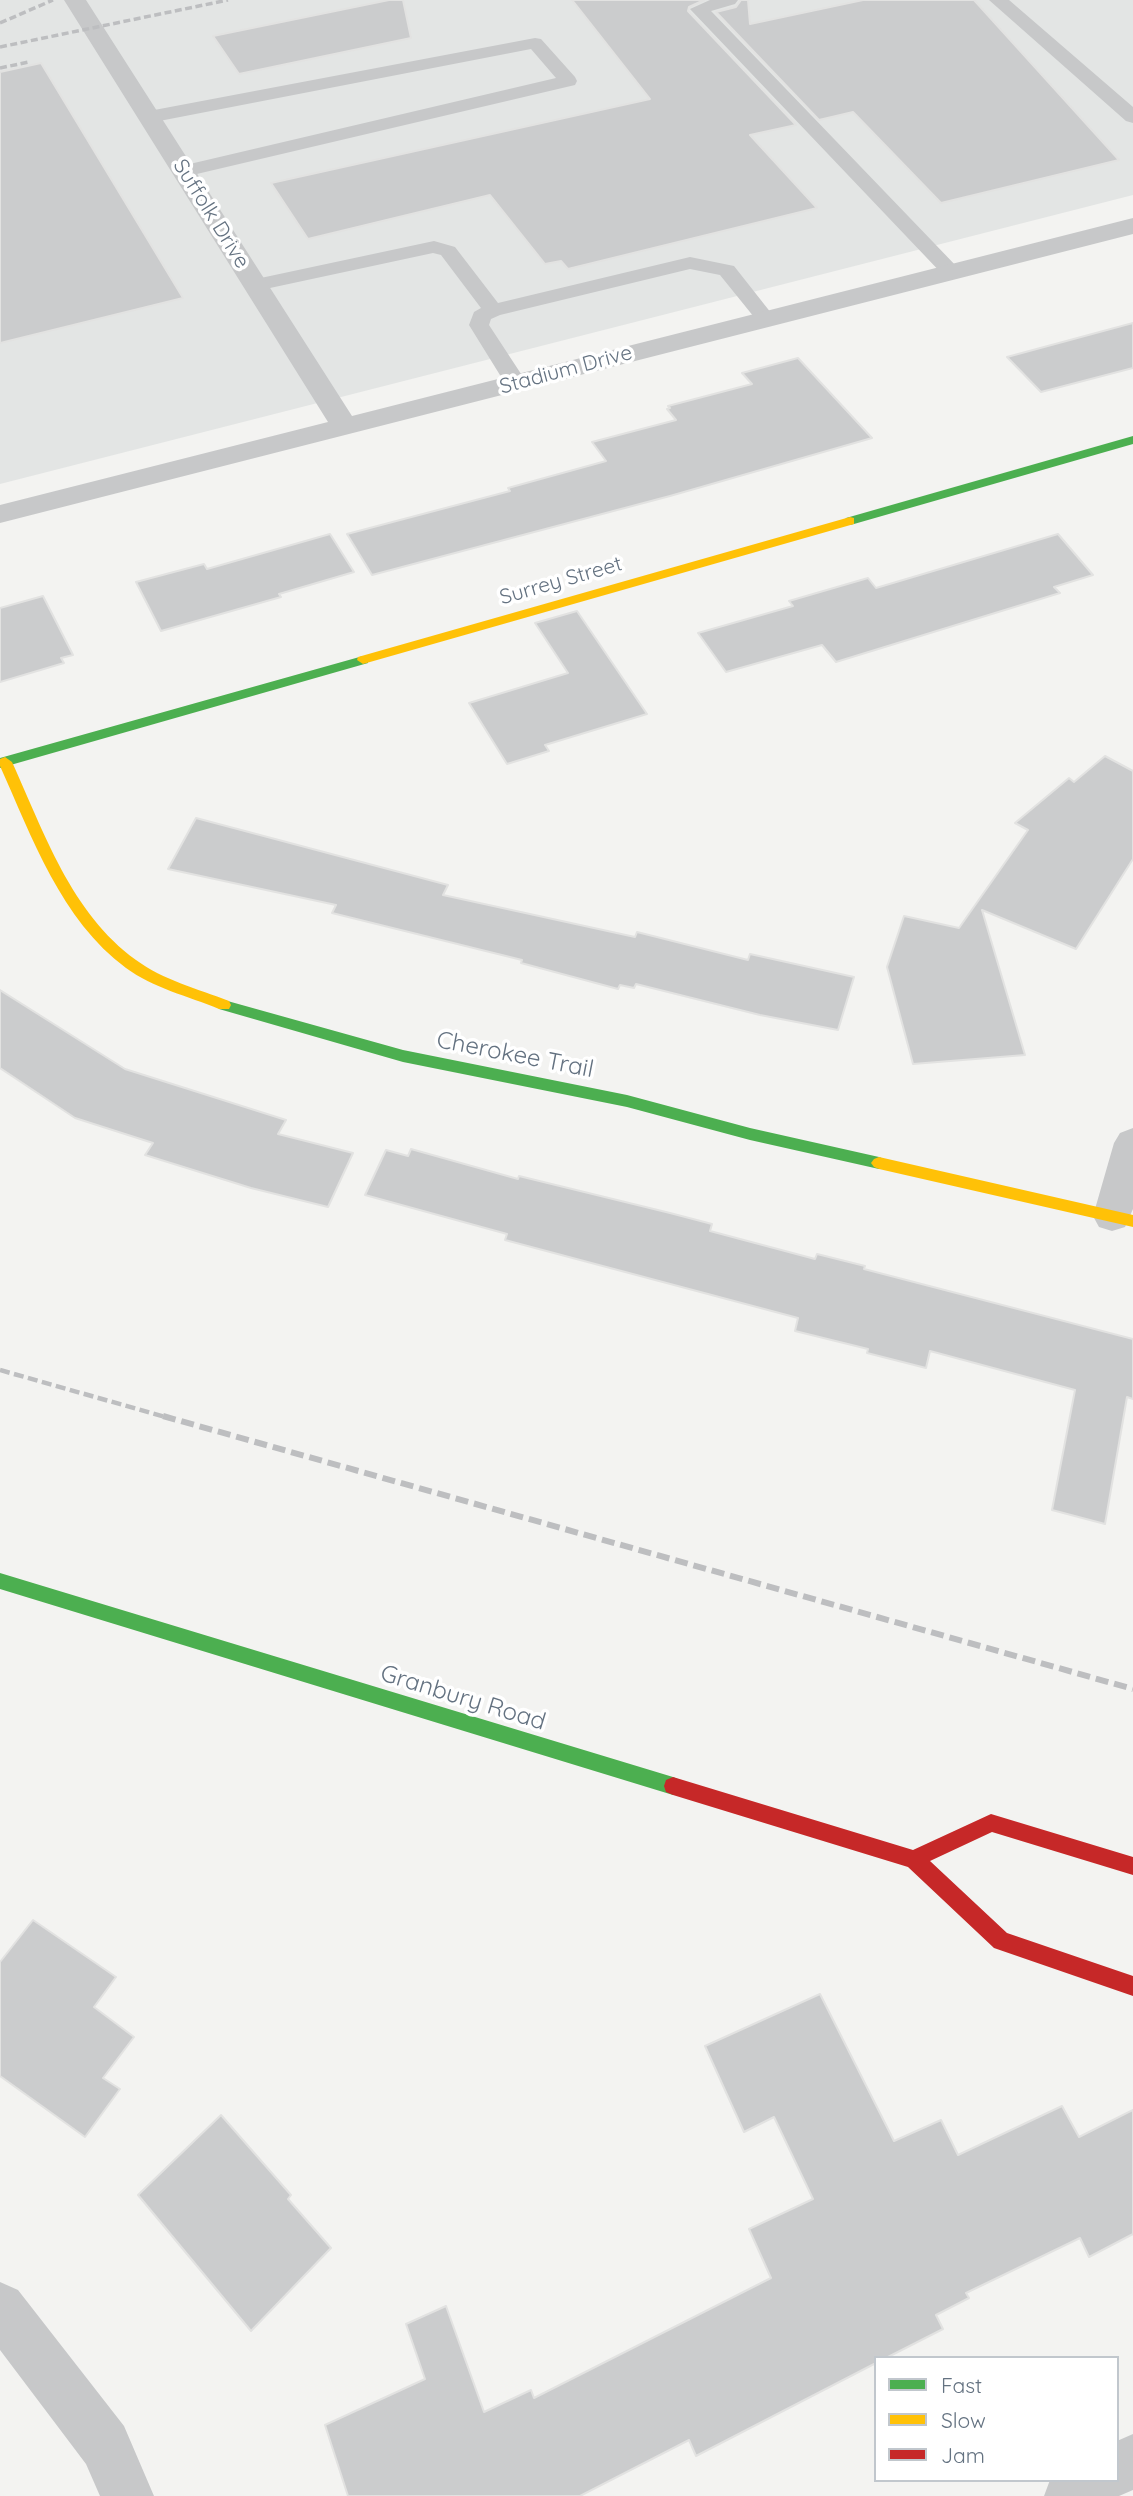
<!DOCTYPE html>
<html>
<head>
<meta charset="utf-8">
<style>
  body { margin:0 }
  #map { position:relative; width:1133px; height:2496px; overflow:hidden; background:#f3f3f1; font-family:Quicksand,sans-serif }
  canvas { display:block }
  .legend { position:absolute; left:874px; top:2356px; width:245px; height:126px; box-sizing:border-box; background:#fff; border:2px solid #c1c7cd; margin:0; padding:9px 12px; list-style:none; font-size:21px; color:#647281 }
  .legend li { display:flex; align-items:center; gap:14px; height:35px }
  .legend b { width:35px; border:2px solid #c1c7cd }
</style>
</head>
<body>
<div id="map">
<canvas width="1133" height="2496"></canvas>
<ul class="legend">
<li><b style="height:9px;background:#4caf50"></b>Fast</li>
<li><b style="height:9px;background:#ffc107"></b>Slow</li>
<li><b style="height:9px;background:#c62828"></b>Jam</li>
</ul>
</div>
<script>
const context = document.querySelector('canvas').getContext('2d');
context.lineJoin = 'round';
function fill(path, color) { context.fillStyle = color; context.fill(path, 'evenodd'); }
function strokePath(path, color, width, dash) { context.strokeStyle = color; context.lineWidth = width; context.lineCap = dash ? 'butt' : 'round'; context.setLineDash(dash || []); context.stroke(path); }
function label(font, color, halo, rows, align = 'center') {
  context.font = font + ' Quicksand,sans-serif'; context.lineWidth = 7; context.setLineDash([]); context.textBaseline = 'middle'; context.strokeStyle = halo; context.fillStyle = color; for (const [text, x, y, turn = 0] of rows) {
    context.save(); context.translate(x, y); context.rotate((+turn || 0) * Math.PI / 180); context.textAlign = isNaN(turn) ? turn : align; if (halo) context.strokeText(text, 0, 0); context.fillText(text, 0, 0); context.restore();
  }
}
const built = new Path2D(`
  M0 0H1133V195L0 484Z`);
const building = new Path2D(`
  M389 0H403L411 38 239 74 213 36Z
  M572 0H704L689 7 688 11 796 125 750 135 817 208 568 269 561 261 545 264 490 195 308 239 271 183 650 99Z
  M741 0H748L750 24 863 0H974L1119 160 941 203 853 112 819 120 716 12 736 7Z
  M41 63 183 298 0 343V72Z
  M1133 323V368L1041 392 1007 357Z
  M798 358 872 438 670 496 372 575 347 534 510 491 508 488 606 461 592 442 676 420 667 409 670 408 668 406 752 384 742 373Z
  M330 534 354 572 279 594 281 597 161 631 136 582 204 564 207 569Z
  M1058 534 1093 575 1054 587 1060 593 836 662 822 645 726 672 698 633 793 606 789 601 868 578 876 588Z
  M43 596 73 655 61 658 64 663 0 682V608Z
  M577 611 647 714 545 745 549 751 507 764 469 703 568 673 535 623Z
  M1105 756 1133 771V859L1076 949 982 910 1025 1055 913 1064 887 967 904 916 959 928 1028 830 1015 823 1069 778 1074 782Z
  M196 818 448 885 443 895 635 937 637 932 748 960 750 954 854 977 838 1030 760 1015 636 984 634 988 620 985 618 989 521 963 522 960 332 913 336 905 168 869Z
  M0 990 125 1069 286 1120 278 1134 353 1153 328 1207 251 1188 145 1155 153 1143 75 1118 0 1068Z
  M411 1149 518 1179 519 1176 670 1213 712 1224 710 1231 815 1259 817 1254 865 1266 864 1269 1133 1339V1399L1127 1397 1105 1524 1052 1510 1075 1390 930 1351 926 1368 867 1353 868 1349 795 1331 798 1318 505 1240 507 1234 365 1195 386 1150 408 1156Z
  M33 1920 116 1977 94 2007 134 2037 103 2078 120 2089 85 2137 0 2076V1962Z
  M820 1994 894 2141 941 2120 958 2155 1062 2106 1079 2137 1133 2110V2234L1089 2257 1080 2238 966 2293 969 2298 936 2315 943 2329 886 2358H876V2363L696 2456 689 2440 580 2496H348L325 2425 425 2379 406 2324 446 2306 484 2412 531 2390 534 2398 771 2278 749 2229 813 2199 774 2117 744 2132 705 2046Z
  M221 2115 291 2195 288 2199 331 2248 251 2331 138 2195Z`);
const lane = new Path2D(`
  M710 0H738L735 4 711 11 959 269 962 273 959 277H945L690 9Z
  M989 0H1009L1133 107V123L1126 121Z
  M535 38 541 39 575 77 577 81 575 85 184 177 174 171 177 167 556 78 531 49 149 123 140 117 149 111Z
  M434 241 455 247 498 303 690 257 734 266 775 318 772 322H758L720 275 690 269 500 315 491 319 489 325 527 383 516 389 508 388 469 325 474 312 481 308 441 255 433 253 256 291 246 285 256 279Z`);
const street = new Path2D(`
  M64 0H86L352 416 1133 218V234L0 523V505L328 422Z
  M1133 1128V1209L1125 1227 1112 1231 1099 1227 1093 1216 1114 1143 1120 1133Z
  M0 2282 18 2290 124 2426 154 2496H100L86 2464 0 2350Z
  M1133 2434V2490L1119 2496H1044L1050 2480H1117V2441Z`);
const fast = new Path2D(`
  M1133 436V444L854 524 850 525 844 521 846 518Z
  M363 656 368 657V663L0 768V758Z
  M224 1000 403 1050 627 1095 750 1128 879 1157 884 1159 887 1163 884 1167 879 1169 750 1140 627 1107 403 1062 219 1009 217 1005Z
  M0 1573 673 1777 680 1780 682 1786 680 1792 673 1795 0 1589Z`);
const slow = new Path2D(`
  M850 517 854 518V524L363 664 357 660 358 657Z
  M5 757 12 762C44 832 71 913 136 960 163 980 198 989 229 1001L231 1005 229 1009H219C188 996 153 988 126 968 61 920 32 837 0 766V759Z
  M879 1157 1133 1215V1227L879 1169 874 1167 871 1163 874 1159Z`);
const jam = new Path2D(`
  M673 1777 913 1850 991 1814 1133 1857V1875L992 1832 930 1861 1007 1933 1133 1976V1996L994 1948 908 1867 673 1795 666 1792 664 1786 666 1780Z`);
const railFar2 = new Path2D(`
  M0 23 53 0
  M0 47 228 0
  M0 68 29 62`);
const railFar1 = new Path2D(`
  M0 1370 169 1418`);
const rail = new Path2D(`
  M163 1416 1133 1689`);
const farStreetnames = [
  ["Suffolk Drive",211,214,58],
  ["Stadium Drive",566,370,-15],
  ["Surrey Street",561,581,-16]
];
const streetNames = [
  ["Cherokee Trail",515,1055,11],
  ["Granbury Road",463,1698,17]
];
fill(built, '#e3e5e4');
fill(building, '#cbcccd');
strokePath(building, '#e2e2e1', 2);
fill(lane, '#c7c8c9');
fill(street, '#c7c8c9');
fill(fast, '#4caf50');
fill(slow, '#ffc107');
fill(jam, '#c62828');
strokePath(railFar2, '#bdbec0', 3.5, [7, 3.5]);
strokePath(railFar1, '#bdbec0', 4.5, [10, 4.5]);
strokePath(rail, '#bdbec0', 6, [13, 6]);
label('21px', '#647281', '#fff', farStreetnames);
label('24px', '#647281', '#fff', streetNames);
</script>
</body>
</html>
